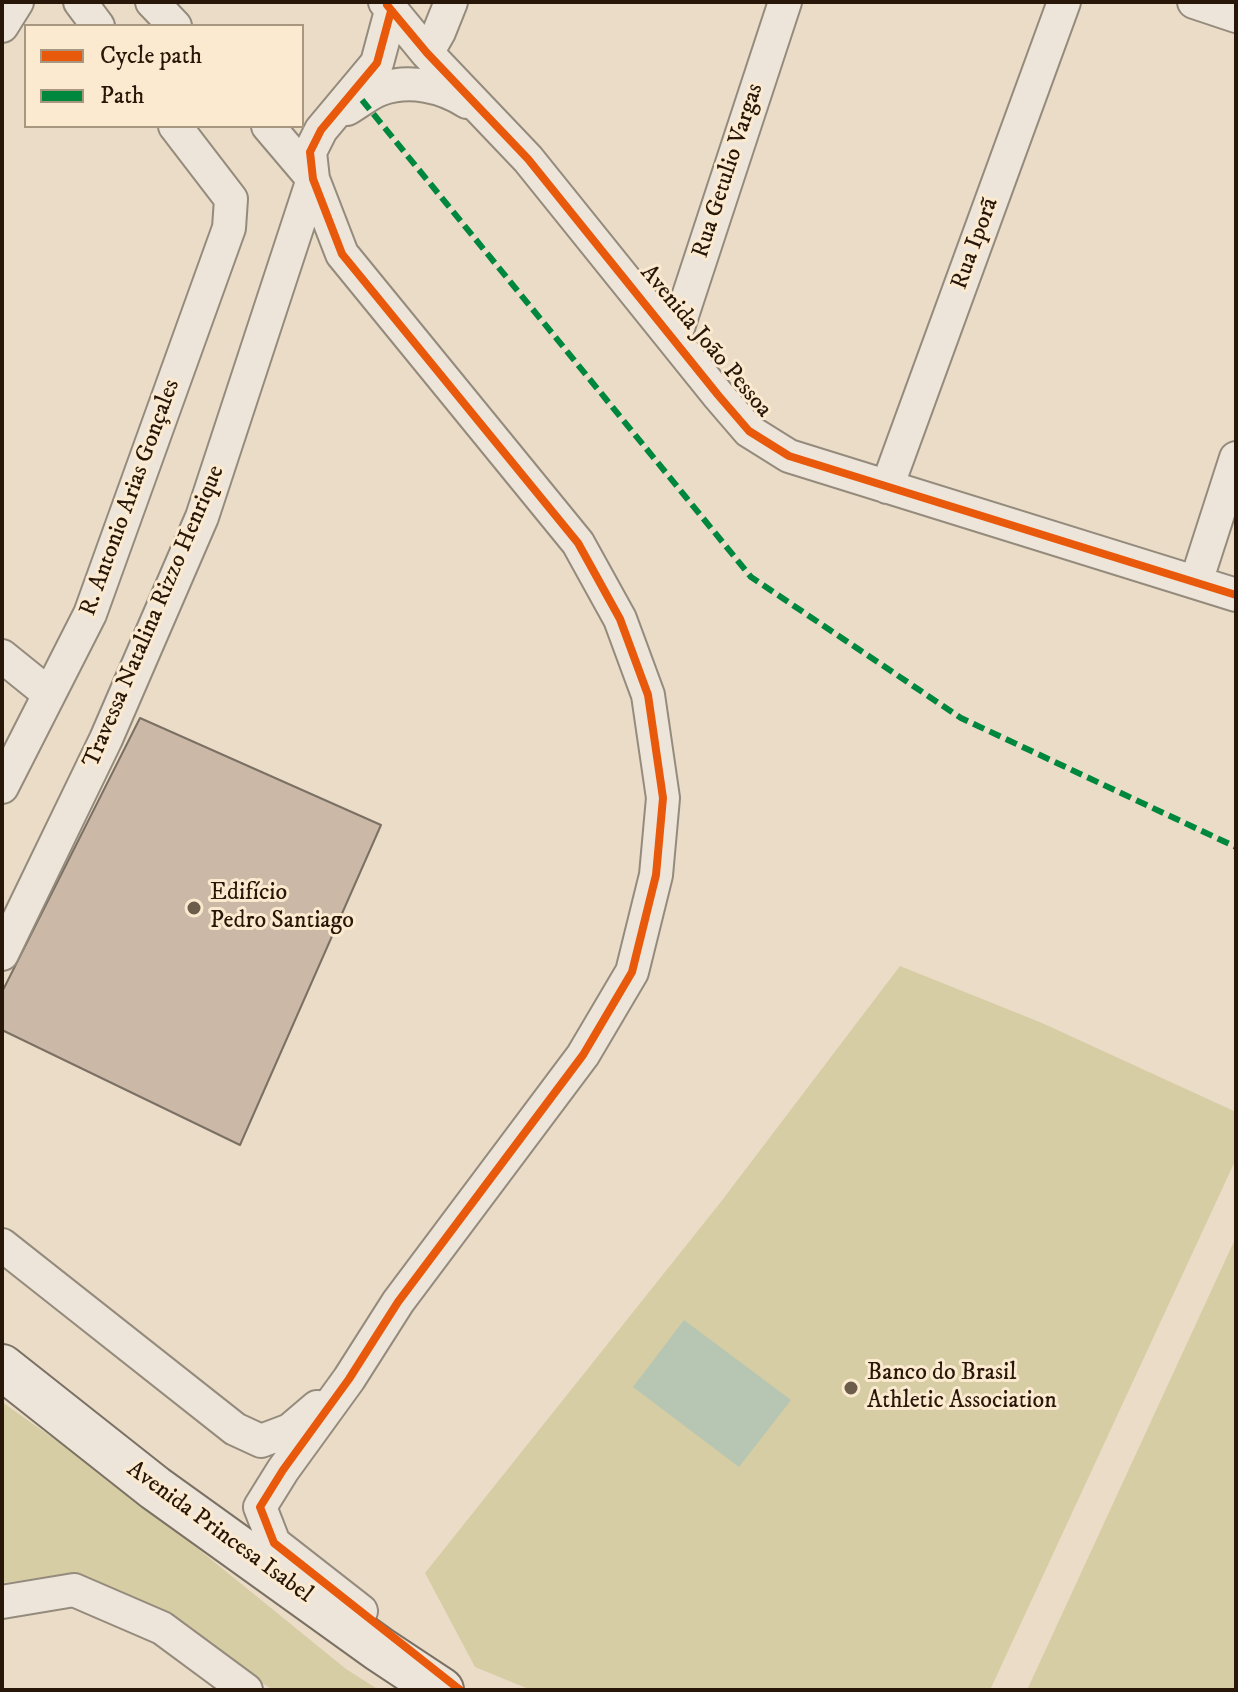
<!DOCTYPE html>
<html>
<head>
<meta charset="utf-8">
<style>
  body { margin:0 }
  #map { position:relative; width:1238px; height:1692px; overflow:hidden; background:#eadcc6; font-family:"IM FELL DW Pica",serif }
  canvas { display:block }
  .frame { position:absolute; inset:0; border:4px solid #281708; pointer-events:none }
  .legend { position:absolute; left:24px; top:24px; width:280px; height:104px; box-sizing:border-box; background:#fbead0; border:2px solid #a79680; margin:0; padding:10px 14px; list-style:none; font-size:24px; color:#281708 }
  .legend li { display:flex; align-items:center; gap:16px; height:40px }
  .legend b { width:40px; border:2px solid #a79680 }
</style>
</head>
<body>
<div id="map">
<canvas width="1238" height="1692"></canvas>
<div class="frame"></div>
<ul class="legend">
<li><b style="height:10px;background:#e8590c"></b>Cycle path</li>
<li><b style="height:10px;background:#00873e"></b>Path</li>
</ul>
</div>
<script>
const context = document.querySelector('canvas').getContext('2d');
context.lineJoin = 'round';
function fill(path, color) { context.fillStyle = color; context.fill(path, 'evenodd'); }
function strokePath(path, color, width, dash) { context.strokeStyle = color; context.lineWidth = width; context.lineCap = dash ? 'butt' : 'round'; context.setLineDash(dash || []); context.stroke(path); }
function label(font, color, halo, rows, align = 'center') {
  context.font = font + ' "IM FELL DW Pica",serif'; context.lineWidth = 6; context.setLineDash([]); context.textBaseline = 'middle'; context.strokeStyle = halo; context.fillStyle = color; for (const [text, x, y, turn = 0] of rows) {
    context.save(); context.translate(x, y); context.rotate((+turn || 0) * Math.PI / 180); context.textAlign = isNaN(turn) ? turn : align; if (halo) context.strokeText(text, 0, 0); context.fillText(text, 0, 0); context.restore();
  }
}
const green = new Path2D(`
  M900 966 1042 1023 1236 1112V1159L990 1690H531L475 1667 425 1573 720 1203Z
  M1236 1237V1690H1027Z
  M2 1402 122 1487 346 1669 379 1690H273L130 1597 85 1580 39 1578 2 1583Z`);
const water = new Path2D(`
  M684 1320 791 1400 739 1467 633 1387Z`);
const building = new Path2D(`
  M140 718 381 825 240 1145 2 1030V992Z`);
const street = new Path2D(`
  M80 2 98 26
  M152 2 175 26
  M385 2 427 53 528 159 718 395 749 431 789 456 1236 595
  M1194 2 1236 16
  M2 26 17 2
  M427 53 439 32 451 2
  M347 109C358 103 369 93 381 89 409 79 442 86 467 102
  M268 126 313 179
  M674 340 785 2
  M887 487 1064 2
  M1196 582 1236 458
  M2 656 49 694
  M2 787 90 614 229 228 231 199 175 126
  M2 954 106 739 202 517 313 179
  M2 1245 235 1429 261 1441 290 1430 317 1407
  M2 1602 74 1590 162 1628 246 1690
  M361 1611 274 1543 260 1507 283 1470 349 1379 398 1302 583 1055 632 972 656 875 663 798 648 695 620 619 578 543 342 254 313 179 310 152 321 130 377 63 391 11`);
const secondary = new Path2D(`
  M2 1367 155 1488 379 1649 441 1690`);
const quiet = new Path2D(`
  M362 100 751 577 961 718 1236 847`);
const cycleway = new Path2D(`
  M387 5 427 53 528 159 718 395 749 431 789 456 1236 595
  M391 11 377 63 321 130 310 152 313 179 342 254 578 543 620 619 648 695 663 798 656 875 632 972 583 1055 398 1302 349 1379 283 1470 260 1507 274 1543 460 1690`);
const markers = [
  [194,908,8,"#6c5c4a"],
  [851,1388,8,"#6c5c4a"]
];
const streetNames = [
  ["Rua Getulio Vargas",729,171,-72],
  ["Rua Iporã",976,244,-70],
  ["Avenida João Pessoa",705,342,50],
  ["R. Antonio Arias Gonçales",131,498,-70],
  ["Travessa Natalina Rizzo Henrique",155,617,-67],
  ["Avenida Princesa Isabel",219,1533,36]
];
const poiNames = [
  ["Edifício",210,894],
  ["Pedro Santiago",210,922],
  ["Banco do Brasil",867,1374],
  ["Athletic Association",867,1402]
];
fill(green, '#d6cda4');
fill(water, '#b6c6b2');
fill(building, '#cbb8a6');
strokePath(building, '#7a7063', 2);
strokePath(street, '#958b7d', 36);
strokePath(secondary, '#7a7063', 48);
strokePath(street, '#ede5da', 32);
strokePath(secondary, '#ede5da', 44);
strokePath(quiet, '#00873e', 6, [12, 6]);
strokePath(cycleway, '#e8590c', 8);
for (const [x, y, r, color] of markers) { const dot = new Path2D(); dot.arc(x, y, r, 0, 2 * Math.PI); context.fillStyle = color; context.fill(dot); strokePath(dot, '#fbead0', 3); }
label('24px', '#281708', '#fbead0', streetNames);
label('24px', '#281708', '#fbead0', poiNames, 'left');
</script>
</body>
</html>
